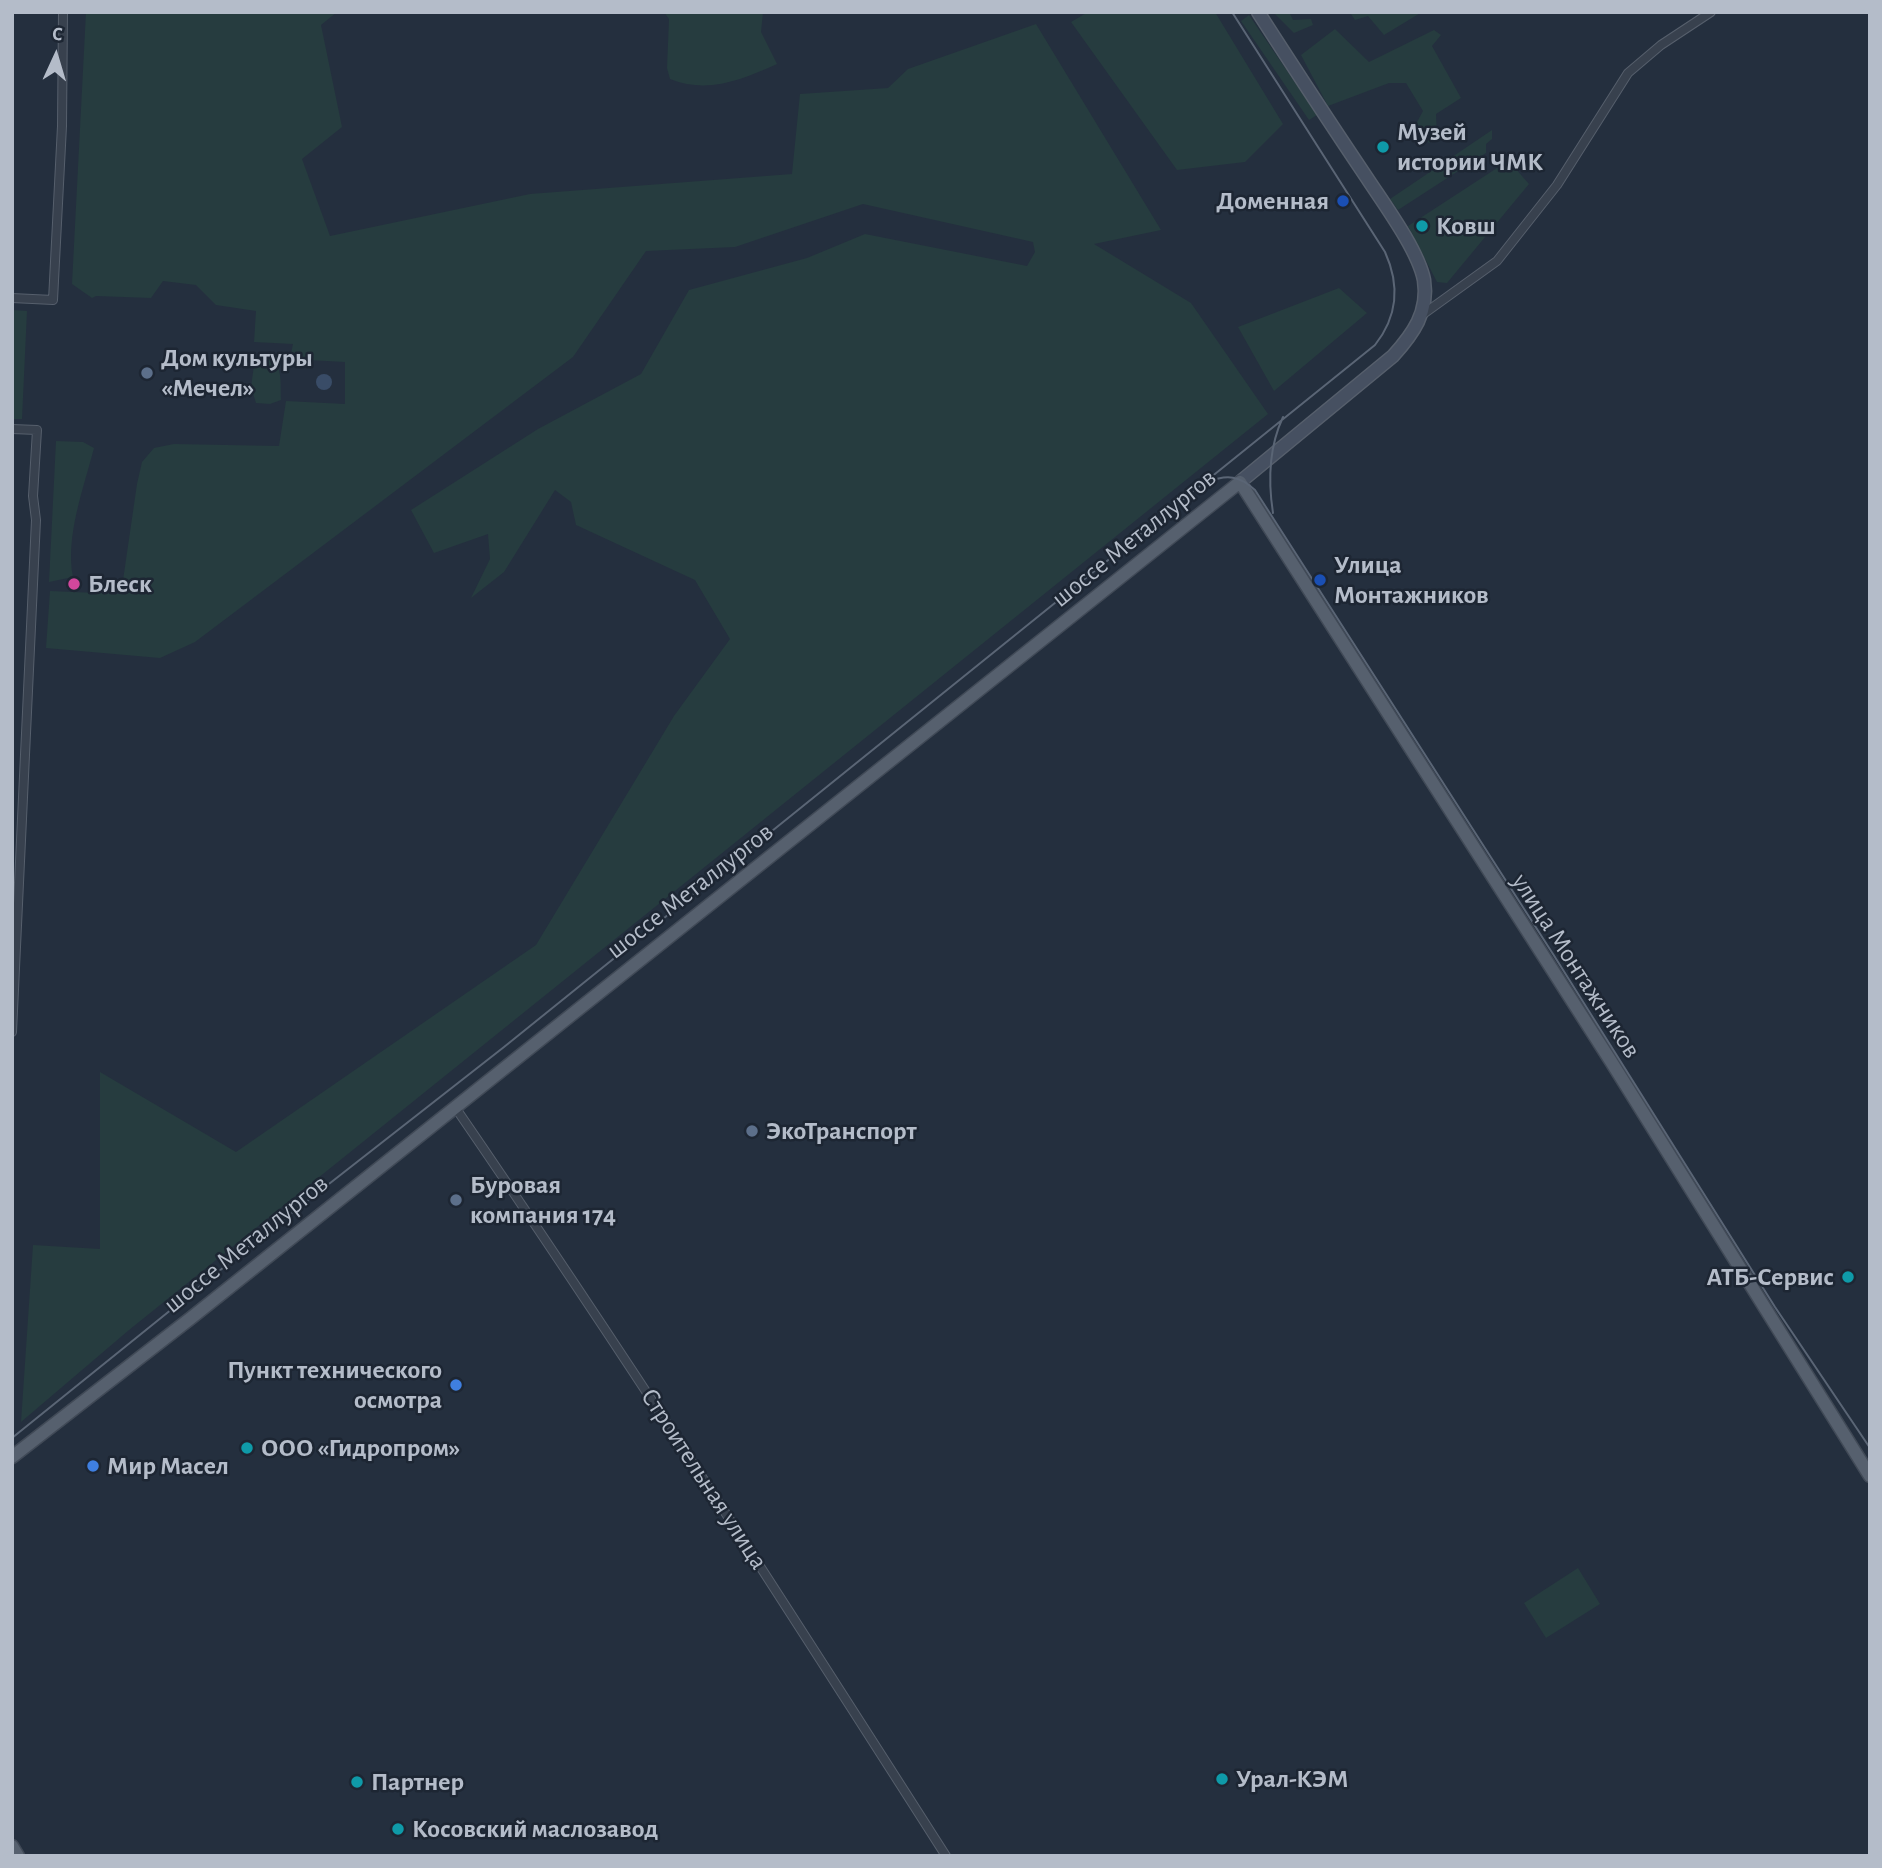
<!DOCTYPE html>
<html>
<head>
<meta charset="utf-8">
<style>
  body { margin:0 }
  #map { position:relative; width:1882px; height:1868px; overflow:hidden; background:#242f3e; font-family:"Alegreya Sans",sans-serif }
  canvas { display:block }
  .frame { position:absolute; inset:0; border:14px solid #b4bcc9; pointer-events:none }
  .north { position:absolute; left:21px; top:21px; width:70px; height:70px; -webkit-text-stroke:5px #1d2633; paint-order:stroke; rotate:4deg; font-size:19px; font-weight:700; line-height:28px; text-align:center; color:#b4bcc9 }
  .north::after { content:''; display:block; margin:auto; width:24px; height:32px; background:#b4bcc9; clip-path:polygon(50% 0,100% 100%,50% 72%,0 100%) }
</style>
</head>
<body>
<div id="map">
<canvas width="1882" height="1868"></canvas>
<div class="frame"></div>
<div class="north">С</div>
</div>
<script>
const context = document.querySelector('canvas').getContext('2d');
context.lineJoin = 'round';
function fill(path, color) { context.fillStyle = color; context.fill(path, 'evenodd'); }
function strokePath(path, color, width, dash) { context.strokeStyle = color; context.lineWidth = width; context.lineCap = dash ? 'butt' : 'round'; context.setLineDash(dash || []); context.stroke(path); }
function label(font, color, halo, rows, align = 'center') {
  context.font = font + ' "Alegreya Sans",sans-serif'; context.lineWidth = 5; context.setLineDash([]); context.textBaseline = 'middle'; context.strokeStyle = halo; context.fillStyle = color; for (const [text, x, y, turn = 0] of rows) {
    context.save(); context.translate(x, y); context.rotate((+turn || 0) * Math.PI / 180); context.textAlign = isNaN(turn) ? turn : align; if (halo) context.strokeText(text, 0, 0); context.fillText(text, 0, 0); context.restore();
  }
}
const green = new Path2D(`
  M86 12H337L321 25 342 127 302 159 330 236 530 194 792 174 800 94 888 88 908 69 1036 24 1161 230 1094 244 1191 303 1268 414 129 1330 21 1422 33 1245 100 1249V1072L236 1152 536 945 674 716 730 639 695 580 576 525 571 502 555 490 504 572 471 598 490 559 488 534 434 553 411 510 538 429 641 374 689 290 807 258 865 234 1027 266 1035 252 1033 242 863 204 735 247 646 251 573 357 195 642 160 658 46 648 50 591 121 594 137 484 142 462 154 448 174 444 279 446 286 401 345 404V362L290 359 293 344 254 342 256 311 216 305 196 285 163 281 151 298 96 296 92 298 72 284Z
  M664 12H763L761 32 777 64C741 80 708 94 670 79L667 68 669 19Z
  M1088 12H1215L1283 124 1245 162 1177 170 1071 22Z
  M1273 12H1289L1293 20 1311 19 1313 25 1294 33Z
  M1355 12H1422L1384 35 1368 16 1355 20 1351 14Z
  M1249 15 1317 115 1309 120 1241 21Z
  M1335 29 1369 62 1434 30 1441 35 1432 46 1461 98 1436 114 1437 137 1429 143 1416 124 1423 111 1406 83H1389L1328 106 1301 55Z
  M1492 130V139L1486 144V153L1398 210 1390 199Z
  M1497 168 1505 170 1515 168 1529 184 1447 283 1437 282 1408 226Z
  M1339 288 1367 313 1274 391 1238 327Z
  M12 310 27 311 22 419H12Z
  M265 355C284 362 280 382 281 400L270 404 256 403 251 387 255 358Z
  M56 441 83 442 94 448C84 487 65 537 73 577L49 582Z
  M1578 1568 1600 1604 1546 1638 1524 1603Z`);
const water = new Path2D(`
  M316 382a8 8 0 1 1 16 0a8 8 0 1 1-16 0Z`);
const street = new Path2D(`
  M12 298 53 300 62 126 63 12
  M1422 315 1497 261 1557 185 1628 73 1661 45 1711 12
  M12 429 37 430 33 496 36 520 12 1032
  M455 1107C624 1353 785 1604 946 1856`);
const secondary = new Path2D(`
  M1240 482 1393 356C1413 334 1429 312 1424 280 1418 250 1384 204 1367 178 1330 123 1294 68 1258 12`);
const primary = new Path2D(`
  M12 1457 191 1318 1240 482 1612 1063 1870 1476
  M12 1846 18 1856`);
const tram = new Path2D(`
  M1208 482C1227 474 1240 476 1255 490L1553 954 1775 1307 1870 1448
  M1273 513C1268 481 1269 447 1283 417
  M12 1438 265 1234 504 1047 1375 345C1398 316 1400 285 1385 252L1232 12`);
const markers = [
  [1383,147,7,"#0f9aa8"],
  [1343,201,7,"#1a4fb4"],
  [1422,226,7,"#0f9aa8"],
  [147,373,7,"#5c6f8a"],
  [1320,580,7,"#1a4fb4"],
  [74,584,7,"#d1479c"],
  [752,1131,7,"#5c6f8a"],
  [456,1200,7,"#5c6f8a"],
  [1848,1277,7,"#0f9aa8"],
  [456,1385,7,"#3f7fe0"],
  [247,1448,7,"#0f9aa8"],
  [93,1466,7,"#3f7fe0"],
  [1222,1779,7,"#0f9aa8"],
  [357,1782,7,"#0f9aa8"],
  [398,1829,7,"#0f9aa8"]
];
const poiNames = [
  ["Музей",1397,132],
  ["истории ЧМК",1397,162],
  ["Доменная",1329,201,"right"],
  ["Ковш",1436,226],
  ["Дом культуры",161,358],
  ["«Мечел»",161,388],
  ["Улица",1334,565],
  ["Монтажников",1334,595],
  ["Блеск",88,584],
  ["ЭкоТранспорт",766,1131],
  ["Буровая",470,1185],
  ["компания 174",470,1215],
  ["АТБ-Сервис",1834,1277,"right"],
  ["Пункт технического",442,1370,"right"],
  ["осмотра",442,1400,"right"],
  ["ООО «Гидропром»",261,1448],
  ["Мир Масел",107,1466],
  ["Урал-КЭМ",1236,1779],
  ["Партнер",371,1782],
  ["Косовский маслозавод",412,1829]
];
const streetNames = [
  ["шоссе Металлургов",1134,538,-39],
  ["шоссе Металлургов",690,891,-38],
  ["улица Монтажников",1576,966,57],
  ["шоссе Металлургов",246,1244,-39],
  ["Строительная улица",704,1479,57]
];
fill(green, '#263c3f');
fill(water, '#394c67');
strokePath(street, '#565f6c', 10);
strokePath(secondary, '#565f6c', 15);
strokePath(primary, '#414a57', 15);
strokePath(street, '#38414e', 8);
strokePath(secondary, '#465061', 12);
strokePath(primary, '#56606e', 12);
strokePath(tram, '#5a6575', 2);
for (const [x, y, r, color] of markers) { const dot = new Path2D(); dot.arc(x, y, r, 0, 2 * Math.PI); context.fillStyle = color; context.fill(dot); strokePath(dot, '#1d2633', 2.5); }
label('bold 26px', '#b4bcc9', '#1d2633', poiNames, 'left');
label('26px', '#b4bcc9', '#1d2633', streetNames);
</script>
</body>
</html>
